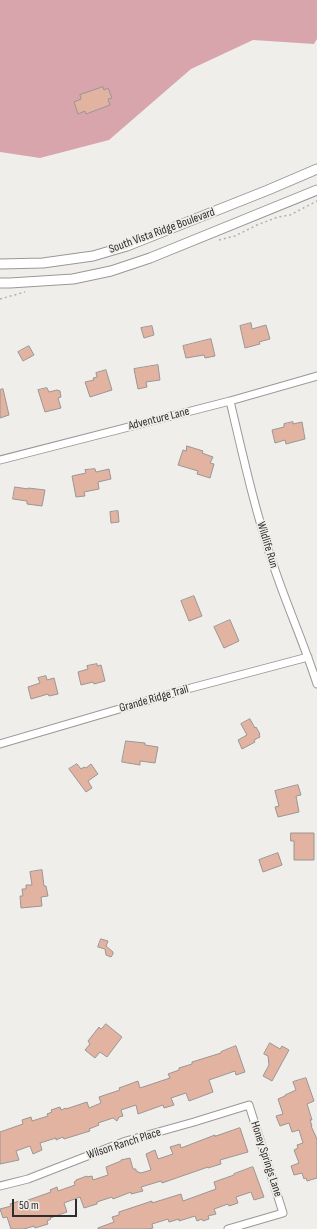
<!DOCTYPE html>
<html>
<head>
<meta charset="utf-8">
<style>
  body { margin:0 }
  #map { position:relative; width:317px; height:1229px; overflow:hidden; background:#f0eeeb; font-family:"Sofia Sans Condensed",sans-serif }
  canvas { display:block }
  .scale { position:absolute; left:12px; top:1199px; width:65px; height:18px; box-sizing:border-box; border:2px solid #2e2d2c; border-top:0; padding-left:5px; font-size:12px; line-height:14px; white-space:nowrap; color:#2e2d2c; -webkit-text-stroke:3px #f0eeeb; paint-order:stroke }
</style>
</head>
<body>
<div id="map">
<canvas width="317" height="1229"></canvas>
<div class="scale">50 m</div>
</div>
<script>
const context = document.querySelector('canvas').getContext('2d');
context.lineJoin = 'round';
function fill(path, color) { context.fillStyle = color; context.fill(path, 'evenodd'); }
function strokePath(path, color, width, dash) { context.strokeStyle = color; context.lineWidth = width; context.lineCap = dash ? 'butt' : 'round'; context.setLineDash(dash || []); context.stroke(path); }
function label(font, color, halo, rows, align = 'center') {
  context.font = font + ' "Sofia Sans Condensed",sans-serif'; context.lineWidth = 3.5; context.setLineDash([]); context.textBaseline = 'middle'; context.strokeStyle = halo; context.fillStyle = color; for (const [text, x, y, turn = 0] of rows) {
    context.save(); context.translate(x, y); context.rotate((+turn || 0) * Math.PI / 180); context.textAlign = isNaN(turn) ? turn : align; if (halo) context.strokeText(text, 0, 0); context.fillText(text, 0, 0); context.restore();
  }
}
const forest = new Path2D(`
  M0 0H317V39L314 44 253 40 191 69 109 140 40 158 0 152Z`);
const building = new Path2D(`
  M103 87 104 90 108 88 112 98 108 99 110 105 86 114 85 111 78 114 74 102 81 99 80 95Z
  M251 323 252 329 266 325 270 339 259 342 260 344 245 348 240 326Z
  M152 326 154 335 144 338 141 328Z
  M211 339 215 356 205 358 204 355 186 358 183 346Z
  M29 346 34 355 23 361 18 352Z
  M158 365 160 380 146 382 147 387 138 389 134 369Z
  M106 370 112 390 90 397 85 382 94 380 93 378 97 377 96 373Z
  M47 388 49 392 57 390 60 391 61 397 58 398 61 408 45 412 38 390Z
  M3 389 9 415 0 418V390Z
  M293 422V424L302 422 305 439 286 444 285 440 275 443 272 430 284 427V424Z
  M187 446 203 451 202 453 213 457 210 463 214 464 210 478 197 474 198 471 178 465 183 450 186 451Z
  M95 469 96 472 109 469 111 479 98 482 99 489 84 492 85 496 76 497 72 476 86 473 85 470Z
  M15 487 28 489V488L45 490 42 506 27 504V501L13 499Z
  M118 511 119 522 111 523 110 512Z
  M194 596 202 616 189 621 181 601Z
  M230 620 239 641 224 648 214 627Z
  M97 664V666L101 665 105 681 94 684 93 682 81 685 78 672 88 669 87 666Z
  M46 676 47 680 54 678 58 694 49 696 48 694 31 699 28 687 40 683 38 678Z
  M250 719 255 728 256 727 260 734 259 735 260 737 254 740 255 742 242 749 238 740 247 735 241 724Z
  M126 741 145 743V745L158 747 155 763 140 761V765L122 762Z
  M77 764 81 769 84 767 86 768 91 764 98 774 88 781 92 788 86 792 69 769Z
  M298 785 301 795 296 796 299 812 278 817 275 807 279 806 275 791Z
  M291 833H314V860H294V841H291Z
  M278 853 282 865 263 872 259 860Z
  M42 870 44 886H46L48 896 41 897 42 906 21 908 20 896H23L22 889H26V885H32L30 872Z
  M101 939 108 941 106 946 113 952V954L111 957 106 955 105 949 98 947Z
  M106 1024 122 1037 107 1057 100 1052 95 1058 85 1050 90 1044 88 1041 99 1027 101 1029Z
  M270 1043 280 1049 282 1046 289 1050 272 1081 263 1076 269 1065 268 1056 264 1054Z
  M236 1046 245 1072 236 1075 235 1071 209 1080 213 1092 189 1101 186 1093 171 1098 174 1105 164 1108 163 1105 138 1114 136 1105 121 1110 123 1116 119 1117 117 1121 113 1118 98 1123 99 1125 89 1129 90 1131 64 1139 63 1137 56 1140V1138L40 1143 42 1150 33 1154 30 1146 16 1151 19 1160 0 1164V1132L23 1124 22 1120 31 1117 32 1121 48 1116 47 1114 52 1112 51 1110 60 1107 61 1110 66 1108V1109L87 1102 89 1108 101 1103 99 1097 120 1090 119 1088 138 1081 140 1088 170 1078 168 1074 179 1070V1068L192 1064V1062L221 1053V1052Z
  M306 1078 314 1101 307 1104 312 1120H310L312 1126H311L317 1139V1178L307 1181 306 1178 304 1179 302 1173 294 1175 291 1166 299 1163 294 1150 298 1148 297 1145 303 1143 299 1130 292 1132 289 1123 280 1126 276 1116 283 1114 278 1099 285 1096V1095L296 1090 293 1082Z
  M240 1128 248 1152 220 1160 221 1164 208 1168V1167L162 1183 161 1181 141 1187 143 1191 131 1194V1192L113 1199 112 1197 97 1202V1204L84 1208 80 1197 64 1203 67 1212 50 1218 51 1219 47 1221 48 1224 35 1228 34 1226 24 1229H11L7 1217 3 1218 0 1209 11 1206 10 1204 19 1201 20 1203 34 1198 51 1192 50 1190 57 1187 58 1191 75 1185 74 1182 76 1181V1180L87 1176V1177L92 1176 93 1180 108 1175 106 1167 121 1161V1160L130 1158 133 1169H136V1171L141 1173 151 1170 146 1154 155 1150 158 1159 173 1154 170 1147 180 1144 181 1148 215 1135V1136Z
  M253 1167 264 1197 254 1200 251 1192 236 1197 238 1203 229 1206 228 1204 214 1209 216 1214 208 1216 209 1219 203 1221 202 1219 197 1221 195 1216 179 1221V1219L169 1222 168 1219 152 1224 153 1228 149 1229H98V1228L114 1222 112 1217 119 1215V1212L152 1201V1203L181 1194 183 1201 216 1189 214 1182 234 1175V1174Z`);
const path = new Path2D(`
  M219 240 235 236 257 225 278 217 290 215 317 201
  M0 299 25 292`);
const minor = new Path2D(`
  M230 401C243 456 255 511 273 564 286 604 304 643 317 684
  M0 460 230 401 317 376
  M0 744 191 688 308 657
  M0 1186 28 1179 126 1141 194 1122 249 1105 283 1213 228 1229`);
const tertiary = new Path2D(`
  M0 264 43 263 93 256 127 246 268 190 317 169
  M0 283H10L73 279 111 271 150 258 317 190`);
const streetNames = [
  ["South Vista Ridge Boulevard",162,231,-20],
  ["Adventure Lane",159,419,-14],
  ["Wildlife Run",267,545,73],
  ["Grande Ridge Trail",154,699,-16],
  ["Wilson Ranch Place",124,1144,-18],
  ["Honey Springs Lane",266,1159,72]
];
fill(forest, '#d8a5ac');
fill(building, '#e1b3a0');
strokePath(building, '#9a9695', 1);
strokePath(minor, '#9a9896', 9);
strokePath(tertiary, '#9a9896', 11);
strokePath(path, '#b1b0ad', 1.5, [2, 3]);
strokePath(minor, '#fff', 7);
strokePath(tertiary, '#fff', 9);
label('12px', '#2e2d2c', '#f0eeeb', streetNames);
</script>
</body>
</html>
